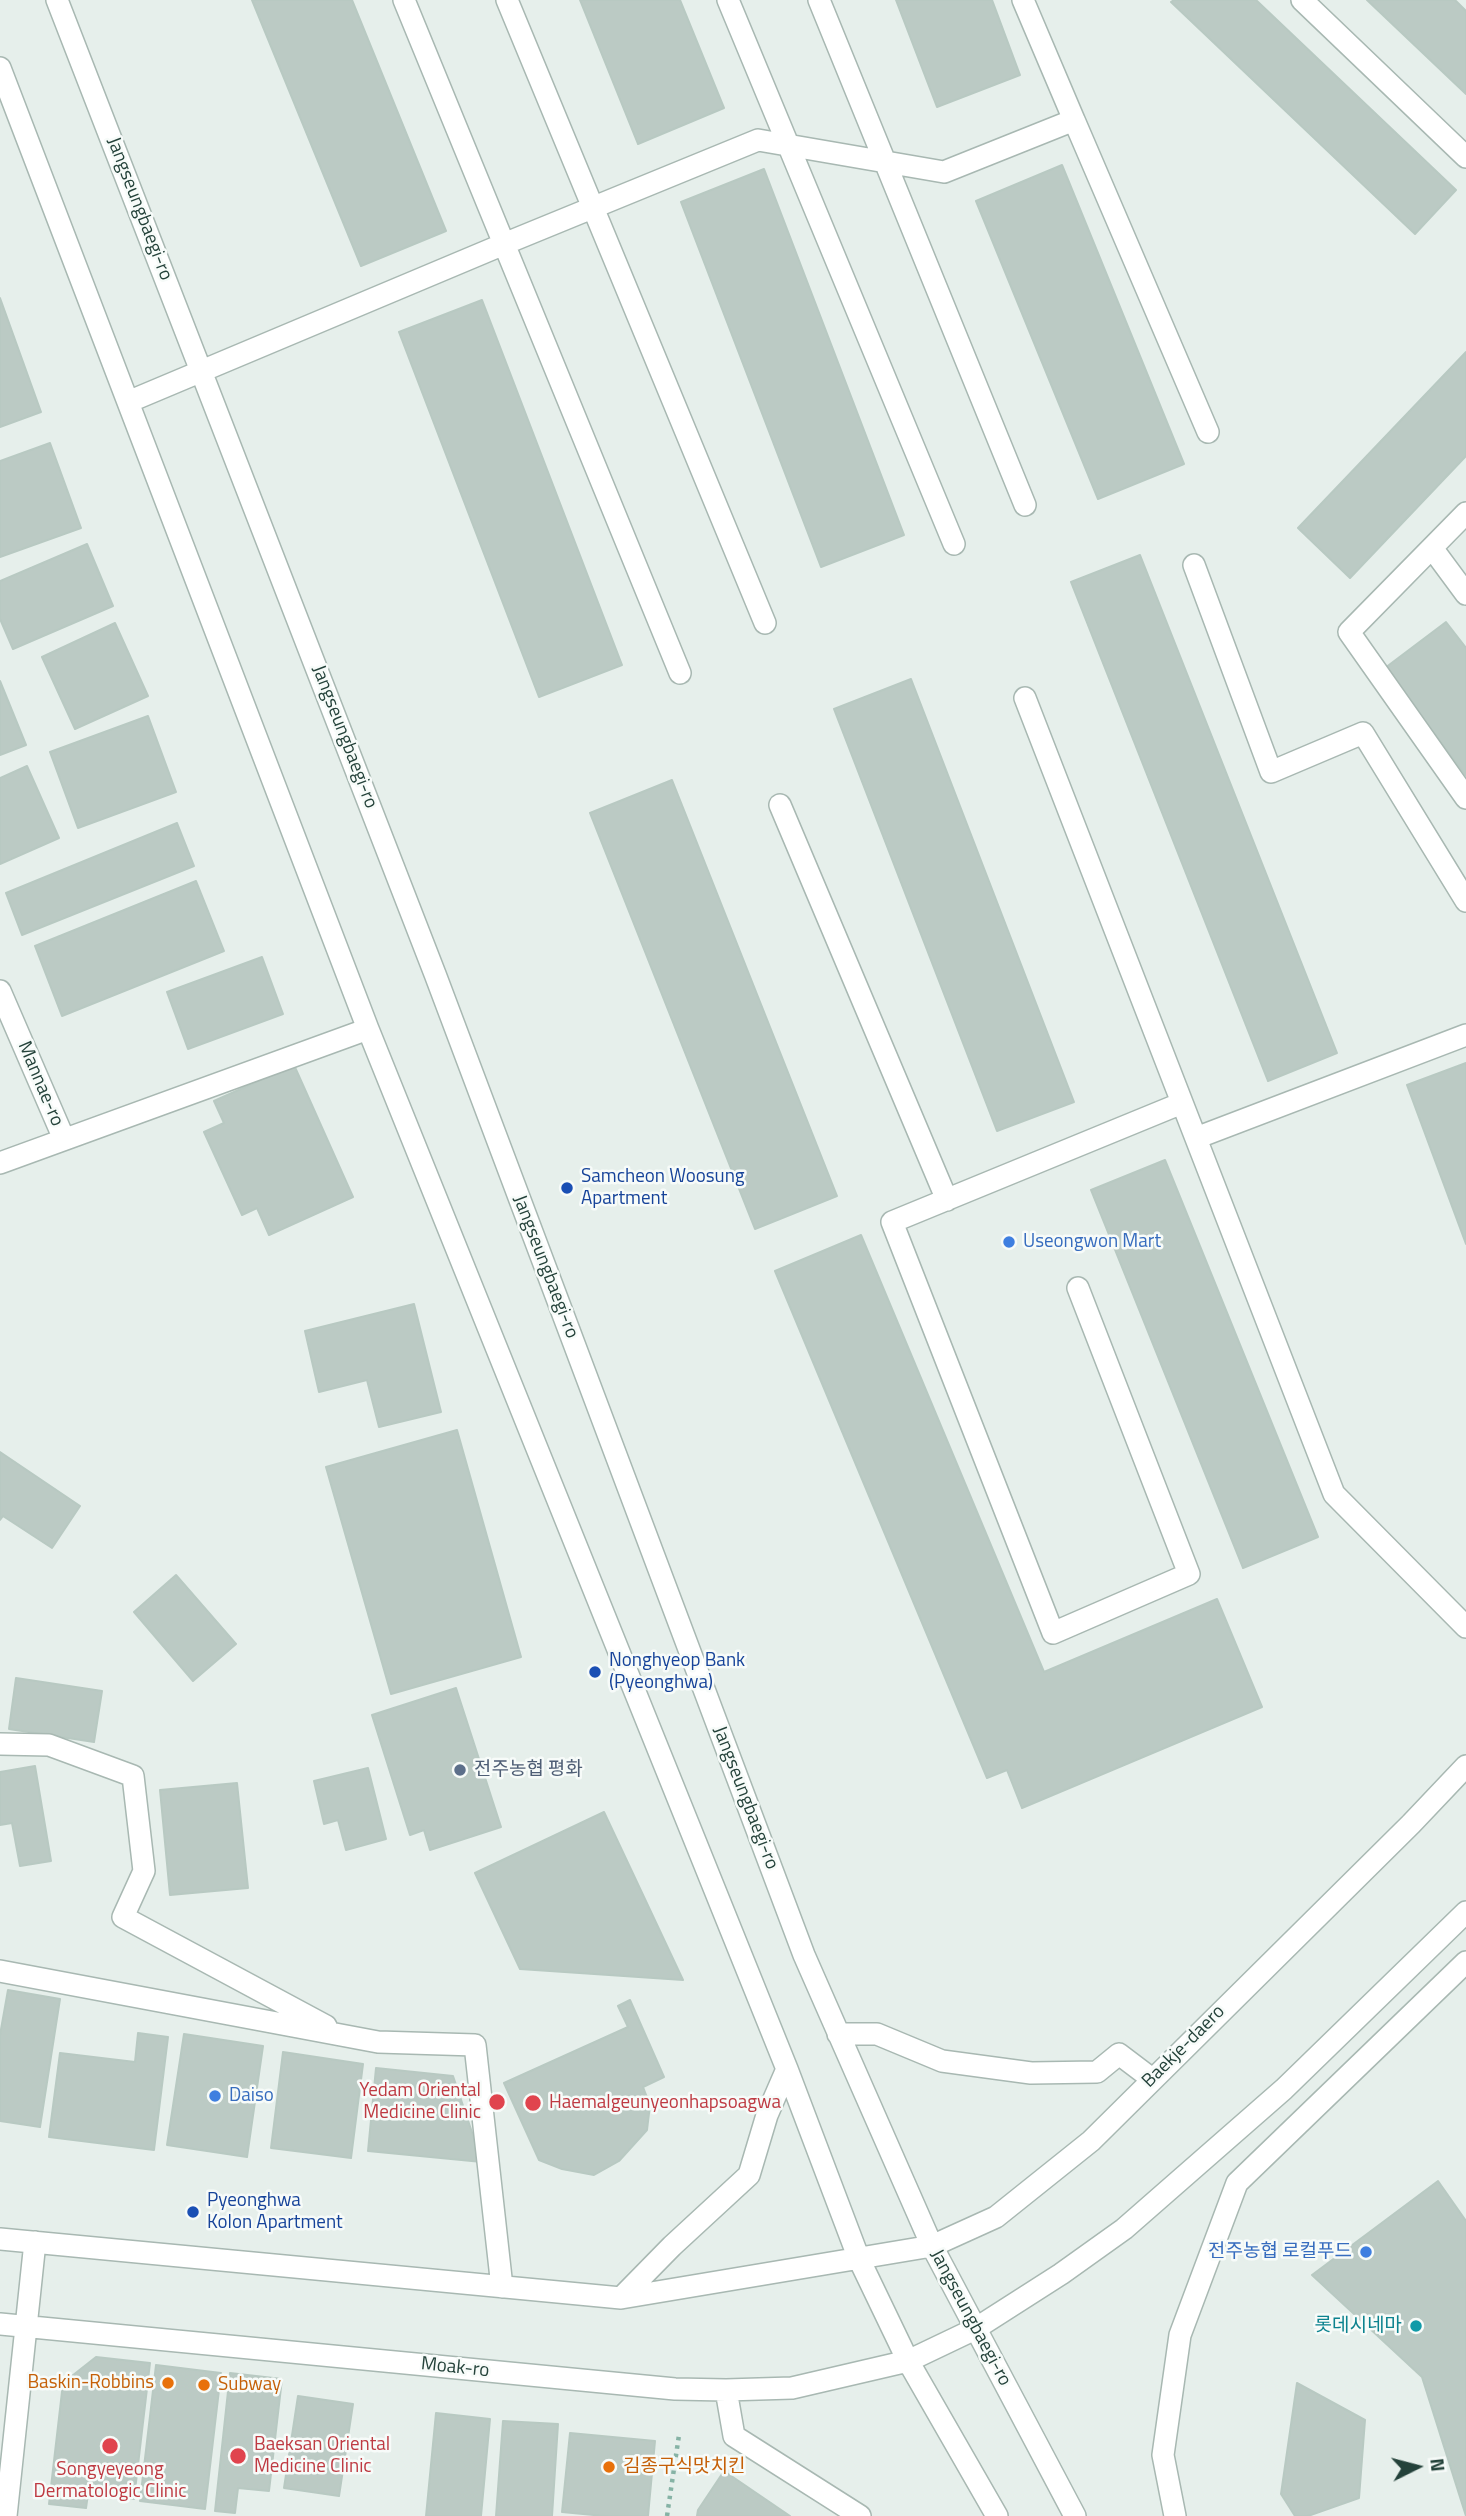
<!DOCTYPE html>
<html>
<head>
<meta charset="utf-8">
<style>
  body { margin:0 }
  #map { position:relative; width:1466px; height:2516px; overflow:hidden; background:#e6efeb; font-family:"Titillium Web",sans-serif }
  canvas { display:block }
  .north { position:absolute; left:1382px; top:2432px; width:70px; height:70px; -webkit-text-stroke:5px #f7fbf9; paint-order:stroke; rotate:84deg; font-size:19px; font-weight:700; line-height:28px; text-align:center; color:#24423a }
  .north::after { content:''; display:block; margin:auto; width:24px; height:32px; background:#24423a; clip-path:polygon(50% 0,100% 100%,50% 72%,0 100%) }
</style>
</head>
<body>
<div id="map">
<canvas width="1466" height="2516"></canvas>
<div class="north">N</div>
</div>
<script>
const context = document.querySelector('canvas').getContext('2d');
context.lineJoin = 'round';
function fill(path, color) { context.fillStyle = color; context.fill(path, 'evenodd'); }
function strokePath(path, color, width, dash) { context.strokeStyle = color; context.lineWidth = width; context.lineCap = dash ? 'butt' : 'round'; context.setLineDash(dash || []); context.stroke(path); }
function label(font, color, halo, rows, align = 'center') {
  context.font = font + ' "Titillium Web","Noto Sans KR",sans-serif'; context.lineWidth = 5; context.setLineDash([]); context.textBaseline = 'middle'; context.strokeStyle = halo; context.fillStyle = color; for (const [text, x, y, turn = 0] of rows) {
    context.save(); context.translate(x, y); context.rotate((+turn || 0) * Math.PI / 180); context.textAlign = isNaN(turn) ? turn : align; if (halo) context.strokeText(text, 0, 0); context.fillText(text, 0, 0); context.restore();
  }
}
const building = new Path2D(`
  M252 0H352L446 231 361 266Z
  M580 0H680L724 108 638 144Z
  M896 0H992L1020 75 937 107Z
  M1174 0H1256L1456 190 1415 234 1171 2Z
  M1367 0H1455L1466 11V94Z
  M1062 165 1184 464 1098 499 976 201Z
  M764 169 904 535 821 567 681 202Z
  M0 298 41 412 0 427Z
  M482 300 622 665 539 697 399 332Z
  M1466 352V456L1350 578 1298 528Z
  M50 443 81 528 0 557V461Z
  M87 544 113 606 13 649 0 619V581Z
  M1140 555 1337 1053 1268 1081 1071 582Z
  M1446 622 1466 648V776L1385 668Z
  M115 623 148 696 75 729 42 657Z
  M911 679 1074 1102 997 1131 834 709Z
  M0 681 26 745 0 755Z
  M148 716 176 792 78 828 50 752Z
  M27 766 59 838 0 864V778Z
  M672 780 837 1196 755 1229 590 813Z
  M177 823 194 866 22 935 6 893Z
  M196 881 224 951 62 1016 35 946Z
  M262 957 283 1014 188 1049 167 992Z
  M1466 1063V1244L1407 1085Z
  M294 1065 353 1197 269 1235 257 1208 242 1215 204 1132 224 1123 214 1101Z
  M1165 1160 1318 1537 1243 1568 1091 1190Z
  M861 1235 1044 1672 1217 1599 1262 1707 1022 1808 1007 1770 987 1778 775 1271Z
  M414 1304 441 1412 379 1427 367 1380 319 1392 305 1331Z
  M457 1430 521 1657 391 1694 326 1467Z
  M0 1452 80 1506 52 1548 3 1516 0 1520Z
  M176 1575 236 1644 193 1681 134 1612Z
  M16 1678 102 1691 94 1742 9 1729Z
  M456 1688 501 1827 430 1850 424 1830 410 1835 372 1715Z
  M35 1766 51 1861 20 1866 12 1823 0 1825V1772Z
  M368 1768 386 1839 346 1850 338 1820 324 1824 314 1781Z
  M237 1783 248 1888 170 1895 160 1790Z
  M604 1812 683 1980 520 1969 475 1873Z
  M8 1990 60 1999 40 2127 0 2121V2035Z
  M630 2000 664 2077 643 2087 650 2105 647 2130 619 2161 594 2175 562 2169 539 2160 504 2083 628 2027 618 2006Z
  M138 2033 168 2037 154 2150 49 2137 60 2053 135 2062Z
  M184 2034 263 2046 247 2157 167 2145Z
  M283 2052 363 2064 351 2158 271 2148Z
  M376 2068 453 2076 482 2162 368 2151Z
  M1438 2181 1466 2221V2516L1422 2377 1312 2275Z
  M96 2357 150 2363 134 2499 88 2494 86 2508 49 2504 63 2383Z
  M156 2365 221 2373 205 2509 140 2501Z
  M230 2373 282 2379 269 2491 238 2488 235 2513 215 2511Z
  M1297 2383 1365 2420 1359 2498 1308 2516H1295L1281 2494Z
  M298 2396 353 2404 339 2496 284 2488Z
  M436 2413 490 2419 481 2516H426Z
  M503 2421 558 2424 552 2516H496Z
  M570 2433 655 2441 648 2516H604L562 2512Z
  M724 2471 790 2516H697L698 2510Z`);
const path = new Path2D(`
  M667 2516 679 2435`);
const minor = new Path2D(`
  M57 0 435 974 804 1955 932 2246 1075 2516
  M404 0 680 673
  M507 0 765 623
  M728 0 954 544
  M819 0 1025 505
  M1302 0 1466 157
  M0 68 368 1029 787 2069 859 2259 908 2361 997 2516
  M1074 120 1208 432
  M128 402 504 244 758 140 944 172 1074 120 1023 0
  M1466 513 1349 632 1466 798
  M1432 548 1466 594
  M1194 565 1271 772 1363 733 1466 901
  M1025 698 1334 1494 1466 1627
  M780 805 947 1200
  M0 991 64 1139
  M1196 1138 1466 1035
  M0 1163 368 1029
  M1078 1288 1189 1574 1053 1633 892 1222 1182 1103
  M0 1744 49 1745 133 1776 144 1871 123 1917 326 2026
  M0 1971 378 2042 475 2045 502 2287
  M838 2034H877L942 2061 1031 2073 1097 2072 1119 2054 1152 2079
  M0 2239 621 2298 932 2246 996 2217 1091 2141 1411 1824 1466 1766
  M621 2298 672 2246 749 2175 767 2115 787 2069
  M0 2324 675 2389 726 2390 792 2388 908 2361 975 2329 1061 2274 1124 2229 1284 2089 1466 1912
  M726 2390 734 2436 860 2516
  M6 2516 35 2242
  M1175 2516 1163 2455 1180 2335 1237 2183 1466 1962`);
const markers = [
  [567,1188,7,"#1a4fb4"],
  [1009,1242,7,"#3f7fe0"],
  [595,1672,7,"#1a4fb4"],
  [460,1770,7,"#5c6f8a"],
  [215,2096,7,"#3f7fe0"],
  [497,2102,9,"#e0444e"],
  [533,2103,9,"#e0444e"],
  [193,2212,7,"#1a4fb4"],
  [1366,2252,7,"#3f7fe0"],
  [1416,2326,7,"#0f9aa8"],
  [168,2383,7,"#e8710a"],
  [204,2385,7,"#e8710a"],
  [110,2446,9,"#e0444e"],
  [238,2456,9,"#e0444e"],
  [609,2467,7,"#e8710a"]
];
const streetNames = [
  ["Jangseungbaegi-ro",139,209,69],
  ["Jangseungbaegi-ro",344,737,69],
  ["Mannae-ro",40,1084,67],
  ["Jangseungbaegi-ro",545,1267,69],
  ["Jangseungbaegi-ro",745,1798,69],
  ["Baekje-daero",1184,2047,-45],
  ["Jangseungbaegi-ro",970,2318,62],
  ["Moak-ro",455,2368,6]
];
const transitNames = [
  ["Samcheon Woosung",581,1177],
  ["Apartment",581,1199],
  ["Nonghyeop Bank",609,1661],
  ["(Pyeonghwa)",609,1683],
  ["Pyeonghwa",207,2201],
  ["Kolon Apartment",207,2223]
];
const shopNames = [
  ["Useongwon Mart",1023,1242],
  ["Daiso",229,2096],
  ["전주농협 로컬푸드",1352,2252,"right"]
];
const serviceNames = [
  ["전주농협 평화",474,1770]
];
const healthNames = [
  ["Yedam Oriental",481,2091,"right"],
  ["Medicine Clinic",481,2113,"right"],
  ["Haemalgeunyeonhapsoagwa",549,2103],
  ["Baeksan Oriental",254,2445],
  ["Medicine Clinic",254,2467],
  ["Songyeyeong",110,2470,"center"],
  ["Dermatologic Clinic",110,2492,"center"]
];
const cultureNames = [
  ["롯데시네마",1402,2326]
];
const foodNames = [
  ["Baskin-Robbins",154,2383,"right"],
  ["Subway",218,2385],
  ["김종구식맛치킨",623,2467]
];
fill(building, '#bbcac4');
strokePath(building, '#b8c9c2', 2);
strokePath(minor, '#a8b8b2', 24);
strokePath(path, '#86b3a5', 4.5, [3.5, 5]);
strokePath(minor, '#fff', 21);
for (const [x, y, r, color] of markers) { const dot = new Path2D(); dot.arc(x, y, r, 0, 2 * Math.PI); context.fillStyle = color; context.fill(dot); strokePath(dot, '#f7fbf9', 2.5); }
label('19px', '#24423a', '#f7fbf9', streetNames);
label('19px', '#164399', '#f7fbf9', transitNames, 'left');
label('19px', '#366cbe', '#f7fbf9', shopNames, 'left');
label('19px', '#4e5e75', '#f7fbf9', serviceNames, 'left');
label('19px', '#be3a42', '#f7fbf9', healthNames, 'left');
label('19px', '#0d838f', '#f7fbf9', cultureNames, 'right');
label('19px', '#c56008', '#f7fbf9', foodNames, 'left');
</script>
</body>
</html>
